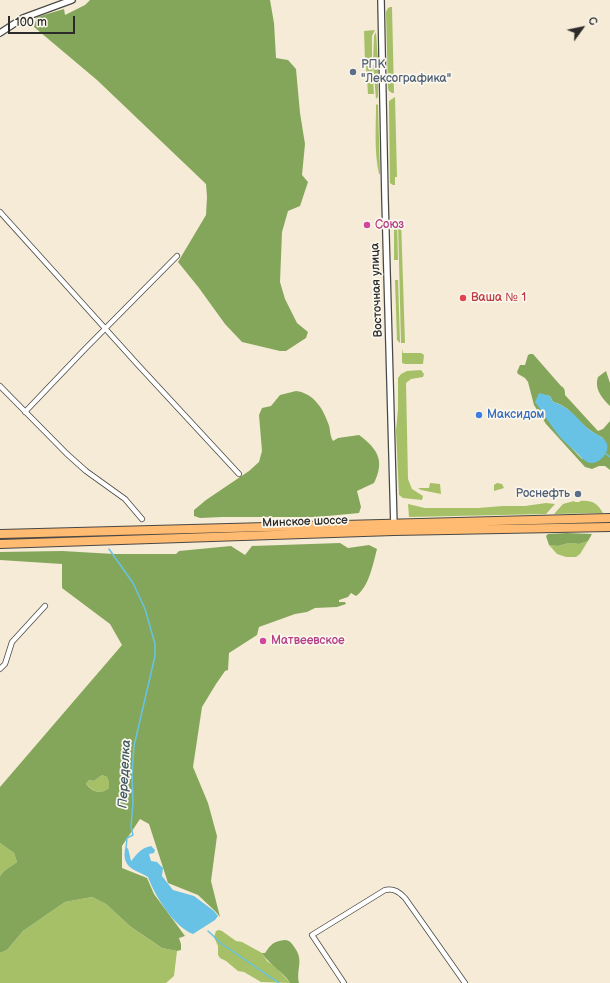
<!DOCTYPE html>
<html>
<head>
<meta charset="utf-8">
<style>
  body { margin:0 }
  #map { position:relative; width:610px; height:983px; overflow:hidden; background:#f6ebd6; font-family:"Balsamiq Sans",sans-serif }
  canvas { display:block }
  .north { position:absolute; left:562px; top:8px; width:40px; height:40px; -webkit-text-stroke:3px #fbf7ec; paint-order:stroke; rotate:57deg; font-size:11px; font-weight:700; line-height:16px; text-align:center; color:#2b2b2b }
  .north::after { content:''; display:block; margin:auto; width:14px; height:18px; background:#2b2b2b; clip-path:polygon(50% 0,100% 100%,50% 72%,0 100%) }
  .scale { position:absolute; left:8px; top:16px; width:67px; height:18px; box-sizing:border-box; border:2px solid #2b2b2b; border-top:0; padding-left:5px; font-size:12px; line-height:14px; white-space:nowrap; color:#2b2b2b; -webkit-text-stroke:3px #fbf7ec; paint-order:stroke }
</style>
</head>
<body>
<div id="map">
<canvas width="610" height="983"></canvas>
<div class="north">С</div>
<div class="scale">100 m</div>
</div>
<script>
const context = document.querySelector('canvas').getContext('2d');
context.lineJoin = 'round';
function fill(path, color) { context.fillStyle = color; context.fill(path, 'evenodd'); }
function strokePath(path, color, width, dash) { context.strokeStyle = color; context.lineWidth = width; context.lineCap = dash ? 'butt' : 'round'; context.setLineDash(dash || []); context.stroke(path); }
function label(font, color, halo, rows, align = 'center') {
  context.font = font + ' "Balsamiq Sans",sans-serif'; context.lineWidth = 3.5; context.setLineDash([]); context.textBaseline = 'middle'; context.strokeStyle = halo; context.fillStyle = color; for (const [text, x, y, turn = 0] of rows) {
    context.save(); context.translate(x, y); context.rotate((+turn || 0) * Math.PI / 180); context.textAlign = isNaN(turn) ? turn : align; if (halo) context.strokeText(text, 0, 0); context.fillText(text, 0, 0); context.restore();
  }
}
const green = new Path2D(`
  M390 7H392L394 93H392L389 91 388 88 386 12 388 8Z
  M375 30 372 36V62H365L364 31Z
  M376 32 378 60 376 62H373L374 36Z
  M366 65H372L374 94H368Z
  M373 65 378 66V97L376 99Z
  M395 97 397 177H395V185H393L390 183 389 104V101Z
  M377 104 378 105 380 174H379C374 151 376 127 376 105Z
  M401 220 405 343H401L398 221Z
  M397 221 398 260H394V228Z
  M395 280H398L400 343 397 340Z
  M402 349 403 353H421L424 355 423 364H405L402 363Z
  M421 370 424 374 423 377 411 379 406 383 408 479 412 489 423 496 422 500 403 498 399 495 396 431 398 409V378L401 374 407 371Z
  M430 483 440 484 441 494 421 490 418 488H429Z
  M497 483 502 484 504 488 494 491V485Z
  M574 501 575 502H580V501C592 500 597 503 603 513L554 514 563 504Z
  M546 503 555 504 546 514 409 517 408 504 425 508H478L503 506H525Z
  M588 541 580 554 576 557H566L557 554 549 545 558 546 569 543 579 544Z
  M102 775 107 777 109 782V788C100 795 94 792 86 784L89 780 94 781Z
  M0 843 14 853 17 862 4 871 0 876Z
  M92 897 106 904 131 927 150 940 162 948 177 951 174 976 166 983H0V953L7 950 23 931 65 902Z
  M219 930 222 931 236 941 242 942 262 953 267 961 278 969 290 983 261 982 244 972 238 971 226 961 220 958 218 955V946L214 937 216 931Z`);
const forest = new Path2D(`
  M90 0H270L274 23 276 58 288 60 296 69 300 113 305 144 302 175 308 182 300 206 288 211 282 232 280 282 285 299 297 323 308 332 306 338 286 351H280L242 342 225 324 199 288 178 262 206 215 207 197 206 184 97 80 34 27 37 17 64 9 65 15 85 5Z
  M530 354H533L561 386C565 388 565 391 565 395L598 431 603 429 610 421V470L605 466H599L592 469 585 467 546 424 534 405 528 382 525 378 518 374 517 372 520 365H525L528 355ZM540 394 550 396 553 402C569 406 575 418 587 428 592 432 598 435 603 438L582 459 560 436Z
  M606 371 610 383V406C602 398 594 389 598 377Z
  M296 391C313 393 323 408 328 423 331 429 329 434 333 441L338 438 359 435C378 449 385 461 374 483L357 491 361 507 359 513 317 517H222L200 518 194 516V510L206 500 249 471 259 462 262 451 259 415 262 408 271 406 280 395Z
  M567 533 592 534 588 541 579 544 569 543 558 546 549 545 546 536 548 534Z
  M340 543 348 548 369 545 377 549C373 564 369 587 356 596L351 593 348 597 339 600V602H345L346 604 337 607 315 608 307 612 295 614 259 627 257 635 229 653 228 670 225 671 216 684 202 707 193 767 208 803 217 836 211 881 220 917 215 911 198 895 168 883 149 824 140 819 122 846V868L147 878 154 894 185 936 179 938 181 944V950L177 951 162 948 131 927 106 904 92 897 65 902 23 931 7 950 0 953V876L4 871 17 862 14 853 0 843V787L122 645 110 624 62 588V564L0 560V552L62 551 114 554H176L179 551 231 546 245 555 252 546ZM102 775 107 777 109 782V788C100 795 93 792 86 784L89 780 94 781Z
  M285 940C290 940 292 944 295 948 304 961 296 969 299 983H290C282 970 270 966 262 953H265C271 944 274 941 285 940Z`);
const water = new Path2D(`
  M539 393 550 396 553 402C568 406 576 417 586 427 592 434 604 435 607 444 610 454 596 467 587 462 583 460 581 457 578 454 572 448 565 443 560 437 551 426 543 413 535 402Z
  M151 846 155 850 154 853 149 854 151 861 157 862 163 868 162 876 173 890 194 896 214 911 218 916 215 920 193 934C174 927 155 896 148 877 134 869 122 868 125 849L128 848 131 861C138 853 141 848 151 846Z`);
const stream = new Path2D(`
  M606 454 610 457
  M109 549 133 583 145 609 155 644V656L134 746 132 773 133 802 131 827 133 835 127 838 126 849
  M208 931 222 944 279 983`);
const minor = new Path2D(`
  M0 212 139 366 239 474
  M0 386 67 454 86 471 125 499 142 519
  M25 412 84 350 177 256
  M0 669 5 664 12 642 45 606
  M344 983 312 935 385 890C394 888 399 892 405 898L465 983`);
const tertiary = new Path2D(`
  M381 0 385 199 394 527
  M0 33 23 18 72 0`);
const trunk = new Path2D(`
  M0 534 610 518
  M0 544 394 531 610 527`);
const markers = [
  [353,72,4,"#5c6f8a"],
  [367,225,4,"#d1479c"],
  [463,298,4,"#e0444e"],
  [479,415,4,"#3f7fe0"],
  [578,494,4,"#5c6f8a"],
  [263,641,4,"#d1479c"]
];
const serviceNames = [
  ["РПК",361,65],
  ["\"Лексографика\"",361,79],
  ["Роснефть",570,494,"right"]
];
const hotelNames = [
  ["Союз",375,225],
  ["Матвеевское",271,641]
];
const streetNames = [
  ["Восточная улица",377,290,-92],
  ["Минское шоссе",305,522,-2]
];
const healthNames = [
  ["Ваша № 1",471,298]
];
const shopNames = [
  ["Максидом",487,415]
];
const waterNames = [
  ["Переделка",125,774,-87]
];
fill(green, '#a5c066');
fill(forest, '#84a65b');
fill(water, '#67c2e5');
strokePath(stream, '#67c2e5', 1.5);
strokePath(minor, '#494845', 6);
strokePath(tertiary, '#494845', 8);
strokePath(trunk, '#494845', 10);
strokePath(minor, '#fff', 4.5);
strokePath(tertiary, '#fff', 5.5);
strokePath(trunk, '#ffbb71', 8);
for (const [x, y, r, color] of markers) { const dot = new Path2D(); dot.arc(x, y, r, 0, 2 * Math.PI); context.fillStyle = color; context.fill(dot); strokePath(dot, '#fbf7ec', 1.5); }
label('12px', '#4e5e75', '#fbf7ec', serviceNames, 'left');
label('12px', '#b23c85', '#fbf7ec', hotelNames, 'left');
label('12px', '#2b2b2b', '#fbf7ec', streetNames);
label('12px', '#be3a42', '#fbf7ec', healthNames, 'left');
label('12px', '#366cbe', '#fbf7ec', shopNames, 'left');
label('italic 13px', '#3d5863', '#fbf7ec', waterNames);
</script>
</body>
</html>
